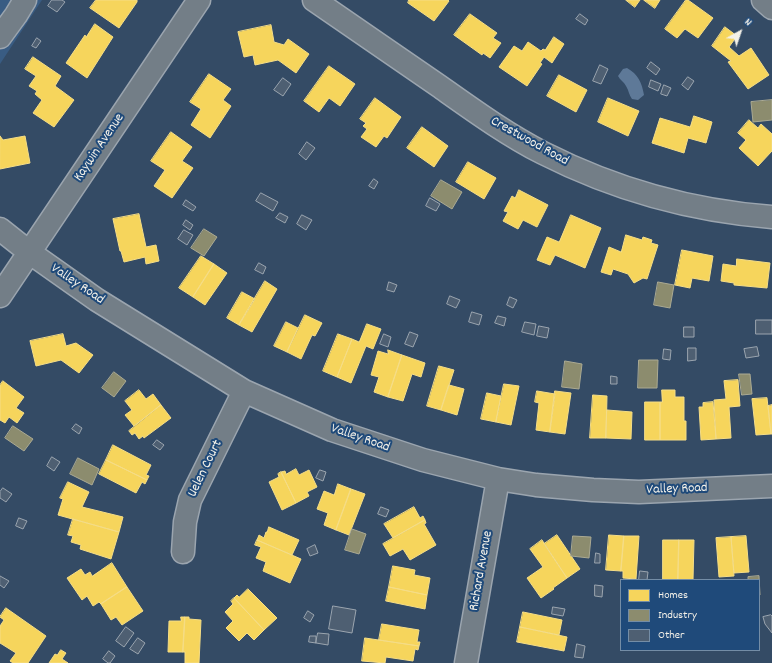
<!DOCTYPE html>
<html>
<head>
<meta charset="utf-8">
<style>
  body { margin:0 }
  #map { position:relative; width:772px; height:663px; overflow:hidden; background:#344b65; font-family:Dekko,sans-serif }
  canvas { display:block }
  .legend { position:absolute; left:620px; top:579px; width:140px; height:72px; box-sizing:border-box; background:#1f4a7a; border:1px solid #748da6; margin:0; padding:5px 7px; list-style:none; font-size:12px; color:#f4f1e8 }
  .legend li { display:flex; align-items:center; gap:8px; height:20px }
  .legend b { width:20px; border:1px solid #748da6 }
  .north { position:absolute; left:720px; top:12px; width:40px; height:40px; -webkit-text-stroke:3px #1f4a7a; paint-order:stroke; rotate:40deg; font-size:11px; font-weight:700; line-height:16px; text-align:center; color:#f4f1e8 }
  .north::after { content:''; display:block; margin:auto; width:14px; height:18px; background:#f4f1e8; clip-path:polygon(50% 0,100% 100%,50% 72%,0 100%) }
</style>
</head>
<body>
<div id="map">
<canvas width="772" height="663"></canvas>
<ul class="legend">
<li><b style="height:11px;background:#f6d55c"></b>Homes</li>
<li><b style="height:11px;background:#8c8c6e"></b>Industry</li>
<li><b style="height:11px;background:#4e5f72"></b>Other</li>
</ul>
<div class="north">N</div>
</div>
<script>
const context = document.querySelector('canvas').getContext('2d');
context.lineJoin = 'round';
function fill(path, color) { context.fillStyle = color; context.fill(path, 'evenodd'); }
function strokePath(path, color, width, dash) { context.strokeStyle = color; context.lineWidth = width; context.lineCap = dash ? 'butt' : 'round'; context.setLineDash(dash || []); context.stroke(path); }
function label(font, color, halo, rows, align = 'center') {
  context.font = font + ' Dekko,sans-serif'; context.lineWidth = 4; context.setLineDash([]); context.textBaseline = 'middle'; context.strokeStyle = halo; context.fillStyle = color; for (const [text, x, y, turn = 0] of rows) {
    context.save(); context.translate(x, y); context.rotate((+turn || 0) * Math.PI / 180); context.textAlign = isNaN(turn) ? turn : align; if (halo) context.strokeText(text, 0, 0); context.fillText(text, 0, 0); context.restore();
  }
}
const green = new Path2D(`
  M0 0H42L0 64Z`);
const water = new Path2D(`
  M627 68C638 74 642 83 644 95L638 100 632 99C629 95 629 91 626 86 624 82 620 80 618 76L623 69Z`);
const homes = new Path2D(`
  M96 0H137V2L119 28 90 8Z
  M409 0H448L449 1 434 21 408 3Z
  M626 0H640L635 7Z
  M644 0H660L655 8Z
  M686 0H688L713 18 698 38 685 29 677 38 665 29Z
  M470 14 497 33 493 38 501 43 490 58 483 53 482 55 454 35Z
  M95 24 113 37 87 78 66 63 85 35 86 37Z
  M271 25 274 42 284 45 288 39 309 54 296 73 278 60 255 65 253 55 244 57 238 32Z
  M725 27 737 36 729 47 739 56 751 48 769 75 748 89 728 62 731 61 712 46Z
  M554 37 564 44 552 63 544 57 540 63 542 64 527 86 499 67 514 46 522 51 528 42 541 51 543 49 545 50Z
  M33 57 61 76 55 86 74 100 54 127 33 113 42 100 35 94 37 91 29 86 36 76 25 69Z
  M329 66 355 84 340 106 329 98 319 112 304 101Z
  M209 74 231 89 223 100 231 106 210 138 191 125 201 109 190 102Z
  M559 75 587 90 576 112 547 96Z
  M375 98 401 117 387 138 384 136 376 147 361 137 367 129 363 126 366 123 360 119Z
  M608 98 639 111 628 136 598 122Z
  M694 116 712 122 706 143 688 138 684 153 652 143 660 118 690 127Z
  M749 120 758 128 761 124 772 134V151L758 166 739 148 746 140 738 133Z
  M422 127 448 146 434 167 407 148Z
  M171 132 192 147 182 161 193 168 172 198 154 186 165 170 151 161Z
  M0 136 3 140 25 136 30 163 0 169Z
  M468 162 496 178 484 199 456 182Z
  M519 190 548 205 537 227 523 220 518 229 503 221 508 212 504 211 512 196 515 198Z
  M139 214 146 247 156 245 159 261 146 264 145 257 124 262 121 251H120L113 219Z
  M571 215 601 228 585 268 555 255 550 265 537 260 547 237 559 242Z
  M626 235 642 240 643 237 652 240 651 243 658 245 647 279 643 278 634 283 628 274 613 269 611 275 601 272 609 247 621 252Z
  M682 250 713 256 709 281 692 278 690 288 675 285Z
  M201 256 214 264 193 297 179 288Z
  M737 259 770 263 767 288 734 285V283L721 281 723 264 736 266Z
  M214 264 227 273 205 305 193 297Z
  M265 281 277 289 252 332 239 325Z
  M242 292 255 299 239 325 227 318Z
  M305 315 322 323 315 336 312 335 301 359 287 352Z
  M286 322 298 328 287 352 274 346Z
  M367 324 381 329 373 349 366 346 351 383 337 377 352 339 359 342Z
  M63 334 66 346 76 343 93 355 79 373 61 360 36 366 30 341Z
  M338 334 352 339 337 377 323 371Z
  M388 350 402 355 388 397 374 392 379 377 371 375 378 351 388 354Z
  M402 355 425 363 421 377 412 374 403 401 388 397Z
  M439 366 454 370 441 410 427 406Z
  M738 380 740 406 729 407 731 438 716 439 714 400 726 399 724 381Z
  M3 381 24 397 16 408 24 413 17 423 9 417 5 423 0 420V385Z
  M504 384 519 386 511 425 496 422Z
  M449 385 464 389 457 415 441 410Z
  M139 390 146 399 153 394 161 405 134 426 125 415 132 410 125 401Z
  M662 390H675V397H684V421H686V440H660V402H662Z
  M537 391 555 394 550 432 536 430 539 403 535 402Z
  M555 391 571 393 565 434 550 432Z
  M487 393 501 396 496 422 481 419Z
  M593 395 607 396 606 438H590Z
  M767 398 771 434 756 435 752 399Z
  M645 402H660V440H645Z
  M713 402 716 439 701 440 699 407H703V403Z
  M161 405 171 418 144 438 143 436 139 439 135 433 132 435 129 431Z
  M772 405V434H771L768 406Z
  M607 410 632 412 631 439 606 438Z
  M113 445 151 465 146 475 149 476 147 480 106 460Z
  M106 460 147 480 145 484 142 482 136 493 99 474Z
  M296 469 299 475 309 470 317 487 307 492 309 496 296 503 281 472 285 471 286 474Z
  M281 472 296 503 282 510 269 482 279 477 278 474Z
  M68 482 89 492 82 507 123 517 119 532 58 515 63 499 60 498Z
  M338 484 351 489 336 530 324 525 328 513 317 509 324 491 334 495Z
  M351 489 365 494 349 535 336 530Z
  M414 507 420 518 423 516 425 520 393 538 384 524Z
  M73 519 119 532 111 559 80 549 81 545 71 542 73 536 68 535Z
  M425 520 426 523 424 524 436 545 410 560 403 549 390 556 383 544Z
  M269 527 299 540 292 555 257 540 259 535 264 538 266 532H267Z
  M557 535 580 569 567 578 544 544Z
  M609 535 624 536 621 571 606 570Z
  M624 536H639L636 579 623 578V571H621Z
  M746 536 749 572 734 573 731 537Z
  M731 537 734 576 719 577 716 538Z
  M257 540 301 559 290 583 263 571 266 562 256 558 261 547 255 545Z
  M542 540 567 578 553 588 554 589 541 598 527 578 543 567 530 549Z
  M663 540H679L678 580H663Z
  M679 540H694L693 580H678Z
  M112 563 127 587 101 604 99 602 93 606 87 596 82 600 67 578 81 569 85 575 90 572 92 576Z
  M393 566 415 570 414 575 430 578 427 595 389 587Z
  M127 587 143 611 122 625 116 617 111 620 101 604Z
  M389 587 427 595 425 609 386 601Z
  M248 589 277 618 264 630 234 598 237 595 239 597Z
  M234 598 264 630 254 640 247 633 239 641 226 628 233 621 225 612 233 604 231 601Z
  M6 608 46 636 28 663H13L10 661 16 653 0 643V626L4 620 0 617Z
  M523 612 562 620 559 635 520 627Z
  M181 617H185L183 652H168L169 621H181Z
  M185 617H189V619L201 620 199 663H185V652H183Z
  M382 624 419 630 417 642H420L419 646 379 640Z
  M520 627 567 637 564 651 517 642Z
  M365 638 419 646 418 650 415 649 413 661 386 657 385 663 362 661Z
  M61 650 66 653 62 659 68 663H49L55 654 57 655Z`);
const industry = new Path2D(`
  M772 100V120L753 122 751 102Z
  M441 180 462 192 452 209 431 196Z
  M204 229 217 237 204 256 191 248Z
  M658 282 674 285 670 308 654 305Z
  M639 360H658L657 388H638Z
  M565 361 582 364 579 389 562 387Z
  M114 372 126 381 114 397 102 388Z
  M739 374H750L752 394 742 395Z
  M13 426 33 439 24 451 5 438Z
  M78 458 99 469 92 485 70 474Z
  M352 529 366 534 359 554 345 550Z
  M573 536 591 537 589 558 571 556Z
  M759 576 760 595H759V580H748V577Z`);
const building = new Path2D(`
  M52 0H62L65 2 57 12 48 6Z
  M580 14 588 20 585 25 576 19Z
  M37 38 41 41 36 48 32 46Z
  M651 62 660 69 656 75 647 68Z
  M600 65 608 69 601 84 593 81Z
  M688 77 694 81 688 90 682 85Z
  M283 78 291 84 283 96 274 90Z
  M651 80 661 84 658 91 649 87Z
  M664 85 671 88 667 96 661 94Z
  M307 142 315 148 306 160 299 154Z
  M374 179 378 182 374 189 369 186Z
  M261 193 278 202 273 211 256 201Z
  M430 198 440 204 436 211 426 206Z
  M186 200 196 207 193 211 183 205Z
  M280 213 288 217 285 223 276 218Z
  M302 215 312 220 306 230 297 224Z
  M186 220 193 225 190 230 183 225Z
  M184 230 193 235 187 245 178 239Z
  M259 263 266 267 263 274 255 270Z
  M389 282 397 285 394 292 387 290Z
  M450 296 460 300 456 308 447 304Z
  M510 297 517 300 513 308 507 305Z
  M472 312 482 315 479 325 469 322Z
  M498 316 506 318 504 326 495 323Z
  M756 320H772V334H756Z
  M525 322 536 324 534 335 522 332Z
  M539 326 549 328 547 338 537 336Z
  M684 327H694V337H684Z
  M410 332 418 335 413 347 405 344Z
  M384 334 391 337 388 347 380 344Z
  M757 347 759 356 746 358 744 349Z
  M688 348H696V360L688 361Z
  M664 349 671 350 670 360 663 359Z
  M611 376 617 377V384H611Z
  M76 424 82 428 79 434 72 429Z
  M157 440 164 445 160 450 153 445Z
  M52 457 60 462 54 471 47 466Z
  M320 470 326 472 323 481 316 478Z
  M3 488 12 494 6 502 0 498V492Z
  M381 507 389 510 386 517 378 514Z
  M19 518 27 521 23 529 16 526Z
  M315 545 318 553 310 556 307 549Z
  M596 553 600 554V563H595Z
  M640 571 648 572 647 580H639Z
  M0 576 9 581 4 588 0 585Z
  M595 585 603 586 602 597 595 596Z
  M333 606 356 610 352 633 329 629Z
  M553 607 565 609 563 616 552 614Z
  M308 611 314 615 310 622 304 618Z
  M771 615 772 616V633L765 624 763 617Z
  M126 627 134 633 124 647 116 641Z
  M318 633 329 634 328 645 316 643Z
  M310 636H316V643L309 642Z
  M138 638 145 643 138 654 130 649Z
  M577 644 585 646 583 658 575 657Z
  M109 651 115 656 110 663H108L103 659Z`);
const minor = new Path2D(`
  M314 0C356 29 397 57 439 86 473 110 506 134 543 153 614 189 693 211 772 217
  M763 0 772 8
  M0 37 16 15 25 0
  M0 229 29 252 97 300 244 391 332 430 423 460 498 479 536 485 593 490 639 492 772 486
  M0 296 199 0
  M183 552 185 522 190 500 244 391
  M466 663 498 479`);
const streetNames = [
  ["Crestwood Road",529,142,29],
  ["Kaywin Avenue",100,148,-56],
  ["Valley Road",77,285,34],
  ["Valley Road",360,439,19],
  ["Uelen Court",206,469,-64],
  ["Valley Road",677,490,-2],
  ["Richard Avenue",482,571,-80]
];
fill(green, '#395c83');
fill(water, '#5e7998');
fill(homes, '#f6d55c');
strokePath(homes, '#f5dd86', 1);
fill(industry, '#8c8c6e');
strokePath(industry, '#abaa93', 1);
fill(building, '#4e5f72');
strokePath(building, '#9ba5af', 1);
strokePath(minor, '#9ba5af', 25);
strokePath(minor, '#737e87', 22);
label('14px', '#f4f1e8', '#1f4a7a', streetNames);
</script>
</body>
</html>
